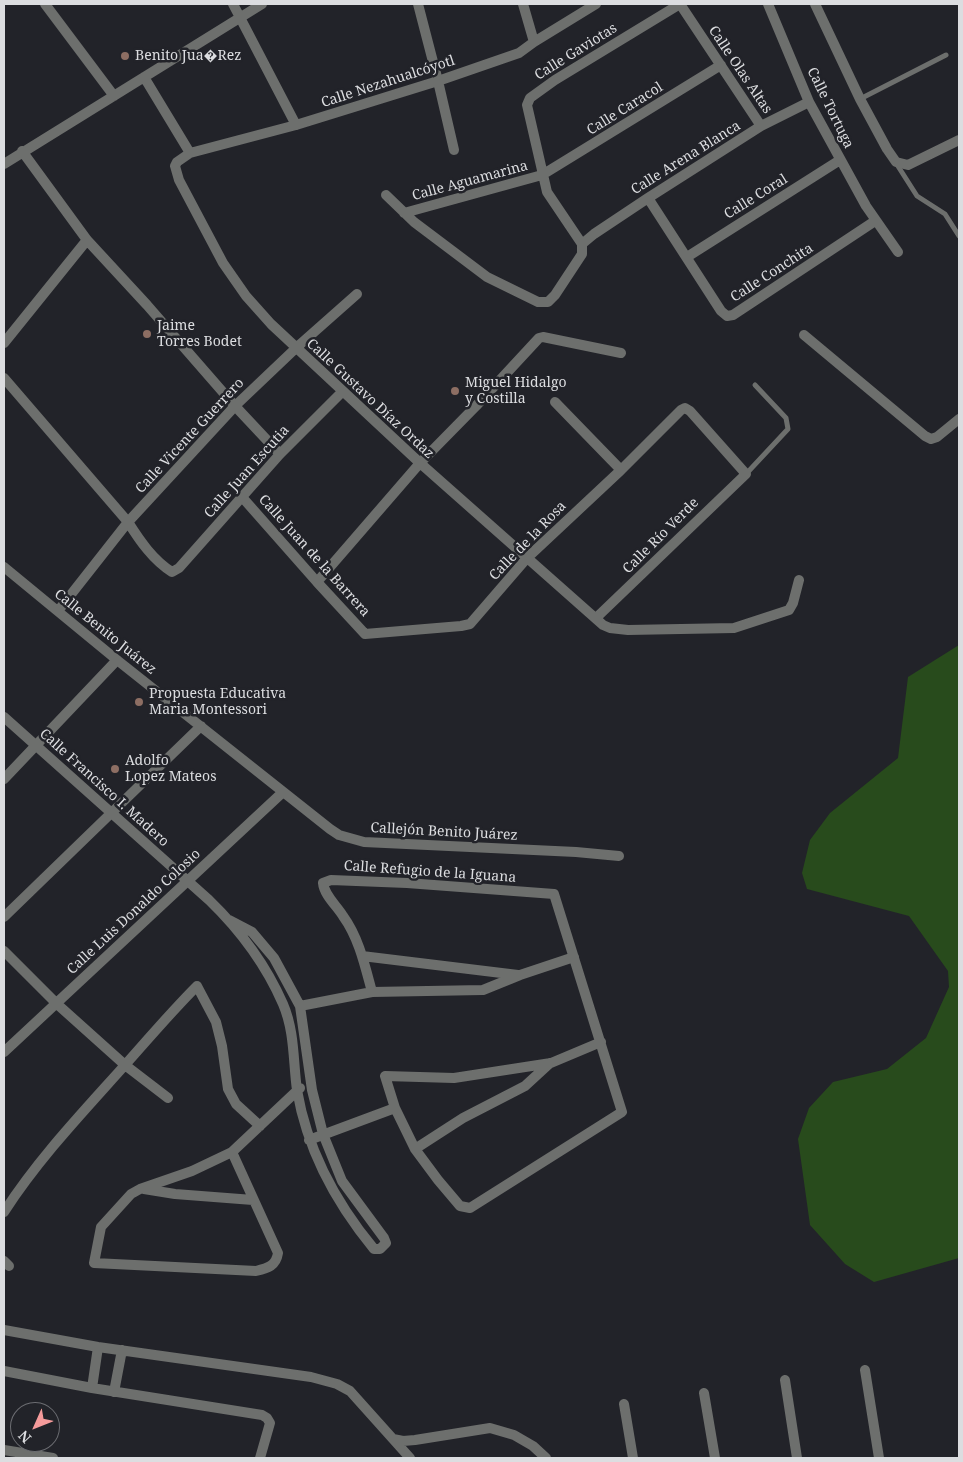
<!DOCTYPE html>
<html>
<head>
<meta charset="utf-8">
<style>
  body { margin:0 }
  #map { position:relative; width:963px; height:1462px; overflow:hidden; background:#222329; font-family:"Noto Serif",serif }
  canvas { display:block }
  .frame { position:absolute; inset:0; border:5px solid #dcdde0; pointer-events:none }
  .north { position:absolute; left:10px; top:1402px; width:50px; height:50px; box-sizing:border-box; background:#222329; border:1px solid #6c6d72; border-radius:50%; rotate:226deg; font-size:14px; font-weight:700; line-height:20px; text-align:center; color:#dcdde0 }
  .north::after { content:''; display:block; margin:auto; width:18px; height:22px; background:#f59b9b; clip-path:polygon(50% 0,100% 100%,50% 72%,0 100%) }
</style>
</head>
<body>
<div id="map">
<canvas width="963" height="1462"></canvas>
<div class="frame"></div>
<div class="north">N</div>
</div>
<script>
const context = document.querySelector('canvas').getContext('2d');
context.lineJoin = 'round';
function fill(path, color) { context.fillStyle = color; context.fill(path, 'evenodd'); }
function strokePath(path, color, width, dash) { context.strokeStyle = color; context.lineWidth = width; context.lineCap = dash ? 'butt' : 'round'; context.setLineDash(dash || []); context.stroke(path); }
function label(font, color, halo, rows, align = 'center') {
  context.font = font + ' "Noto Serif",serif'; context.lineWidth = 5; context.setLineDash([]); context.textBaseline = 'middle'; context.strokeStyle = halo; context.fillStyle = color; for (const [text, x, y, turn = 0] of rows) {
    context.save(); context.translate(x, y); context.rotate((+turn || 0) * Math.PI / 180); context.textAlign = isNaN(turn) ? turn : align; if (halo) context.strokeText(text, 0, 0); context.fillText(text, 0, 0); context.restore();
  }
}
const green = new Path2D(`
  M959 645V1258L874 1282 845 1264 810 1225 798 1139 809 1108 833 1082 887 1069 926 1038 949 987 948 971 909 916 807 889 802 873 810 840 830 813 898 758 908 677Z`);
const lane = new Path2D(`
  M860 99 946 55
  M896 163 917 196 945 214 959 236
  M746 474 788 429 786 418 755 385`);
const street = new Path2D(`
  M45 4 114 96
  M233 4 296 125
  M418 4 438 81 454 150
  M523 4 534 42
  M596 4 534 42 519 53 438 81 296 125 190 153 177 162 175 166 179 180 223 263 246 296 271 324 420 463 603 625 610 628 628 630 734 628 789 610 793 603 799 580
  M680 4 761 126
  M768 4 809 102 866 206 898 252
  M815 4 860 99 887 149 896 162 908 165 959 140
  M144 77 190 153
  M22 151 87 240 147 305 235 406 280 454
  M4 164 262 4
  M386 195 414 222 487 277 538 302H548L555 295 582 254V244L547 192 527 105 530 98 555 80 680 4
  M648 198 721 311 727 316 733 315 875 221
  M404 213 542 175 721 65
  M582 244 594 234 648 198 761 126 809 102
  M687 257 840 160
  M804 335 925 436 931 439 937 437 959 419
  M4 343 87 240
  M4 378 128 522C140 541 153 560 172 572L179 568 280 454 343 391
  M555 402 621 470
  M242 497 317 582 365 634 461 626 470 624 527 558 621 470 681 410 685 408 690 411 746 474 596 618
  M4 567 117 660 330 829 339 835 364 842 576 852 619 856
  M317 582 420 463 476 406 539 338 543 337 621 353
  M58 611 128 522 235 406 296 348 357 294
  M4 717 209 900C239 929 266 965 283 1004 295 1032 293 1062 297 1090 307 1149 336 1203 374 1249H380L386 1243 384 1238 342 1181 323 1134 312 1090 300 1006 274 958 252 932 229 920
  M4 779 117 660
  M4 917 201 726
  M4 951 57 1004 125 1065 168 1098
  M362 956 518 975
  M372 992C365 966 359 938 343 916 337 906 324 895 323 883L331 880 407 883 554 894 622 1112 470 1208 460 1206 438 1180 415 1149 395 1108 385 1076 454 1078 551 1063 601 1042
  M300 1006 372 992 483 990 520 975 574 957
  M4 1052 283 792
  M309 1140 395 1108
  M415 1149 463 1118 525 1086 550 1063
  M232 1152 278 1253C276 1266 268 1268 256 1271L94 1263 101 1227 131 1194 140 1189 192 1171 232 1152 300 1088
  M144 1189 175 1194 253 1200
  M4 1212C39 1158 83 1112 125 1065 149 1038 172 1011 197 986L216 1022 222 1046 228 1089 236 1104 260 1126
  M4 1261 9 1266
  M4 1330 98 1347 311 1377 337 1384 350 1391 393 1439 403 1441 415 1440 490 1428 514 1435 533 1446 546 1458
  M865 1370 879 1458
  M4 1371 92 1388 262 1415 267 1418 270 1423 260 1458
  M785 1380 797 1458
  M92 1388 98 1347
  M114 1392 122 1350
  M704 1393 715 1458
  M624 1404 633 1458
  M393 1439 410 1458
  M4 1450 53 1458`);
const markers = [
  [125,56,5,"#8d6e63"],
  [147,334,5,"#8d6e63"],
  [455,391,5,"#8d6e63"],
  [139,702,5,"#8d6e63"],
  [115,769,5,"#8d6e63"]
];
const streetNames = [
  ["Calle Gaviotas",576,52,-32],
  ["Calle Olas Altas",740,70,56],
  ["Calle Nezahualcóyotl",388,82,-18],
  ["Calle Tortuga",830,108,64],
  ["Calle Caracol",625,109,-32],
  ["Calle Arena Blanca",686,158,-32],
  ["Calle Aguamarina",470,181,-15],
  ["Calle Coral",756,197,-32],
  ["Calle Conchita",772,273,-33],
  ["Calle Gustavo Díaz Ordaz",370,399,43],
  ["Calle Vicente Guerrero",190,436,-47],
  ["Calle Juan Escutia",247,472,-48],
  ["Calle Río Verde",661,536,-45],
  ["Calle de la Rosa",528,541,-46],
  ["Calle Juan de la Barrera",314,556,48],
  ["Calle Benito Juárez",105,632,39],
  ["Calle Francisco I. Madero",104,788,42],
  ["Callejón Benito Juárez",444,832,3],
  ["Calle Refugio de la Iguana",430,872,4],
  ["Calle Luis Donaldo Colosio",134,912,-43]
];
const poiNames = [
  ["Benito Jua�Rez",135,56],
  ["Jaime",157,326],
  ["Torres Bodet",157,342],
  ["Miguel Hidalgo",465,383],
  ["y Costilla",465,399],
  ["Propuesta Educativa",149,694],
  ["Maria Montessori",149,710],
  ["Adolfo",125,761],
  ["Lopez Mateos",125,777]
];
fill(green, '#284b1c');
strokePath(lane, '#6d6f6d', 5);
strokePath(street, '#6d6f6d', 10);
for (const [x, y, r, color] of markers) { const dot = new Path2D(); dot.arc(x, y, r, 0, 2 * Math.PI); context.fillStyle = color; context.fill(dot); strokePath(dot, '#222329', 2); }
label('14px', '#dcdde0', '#222329', streetNames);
label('14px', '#dcdde0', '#222329', poiNames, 'left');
</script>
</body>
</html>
